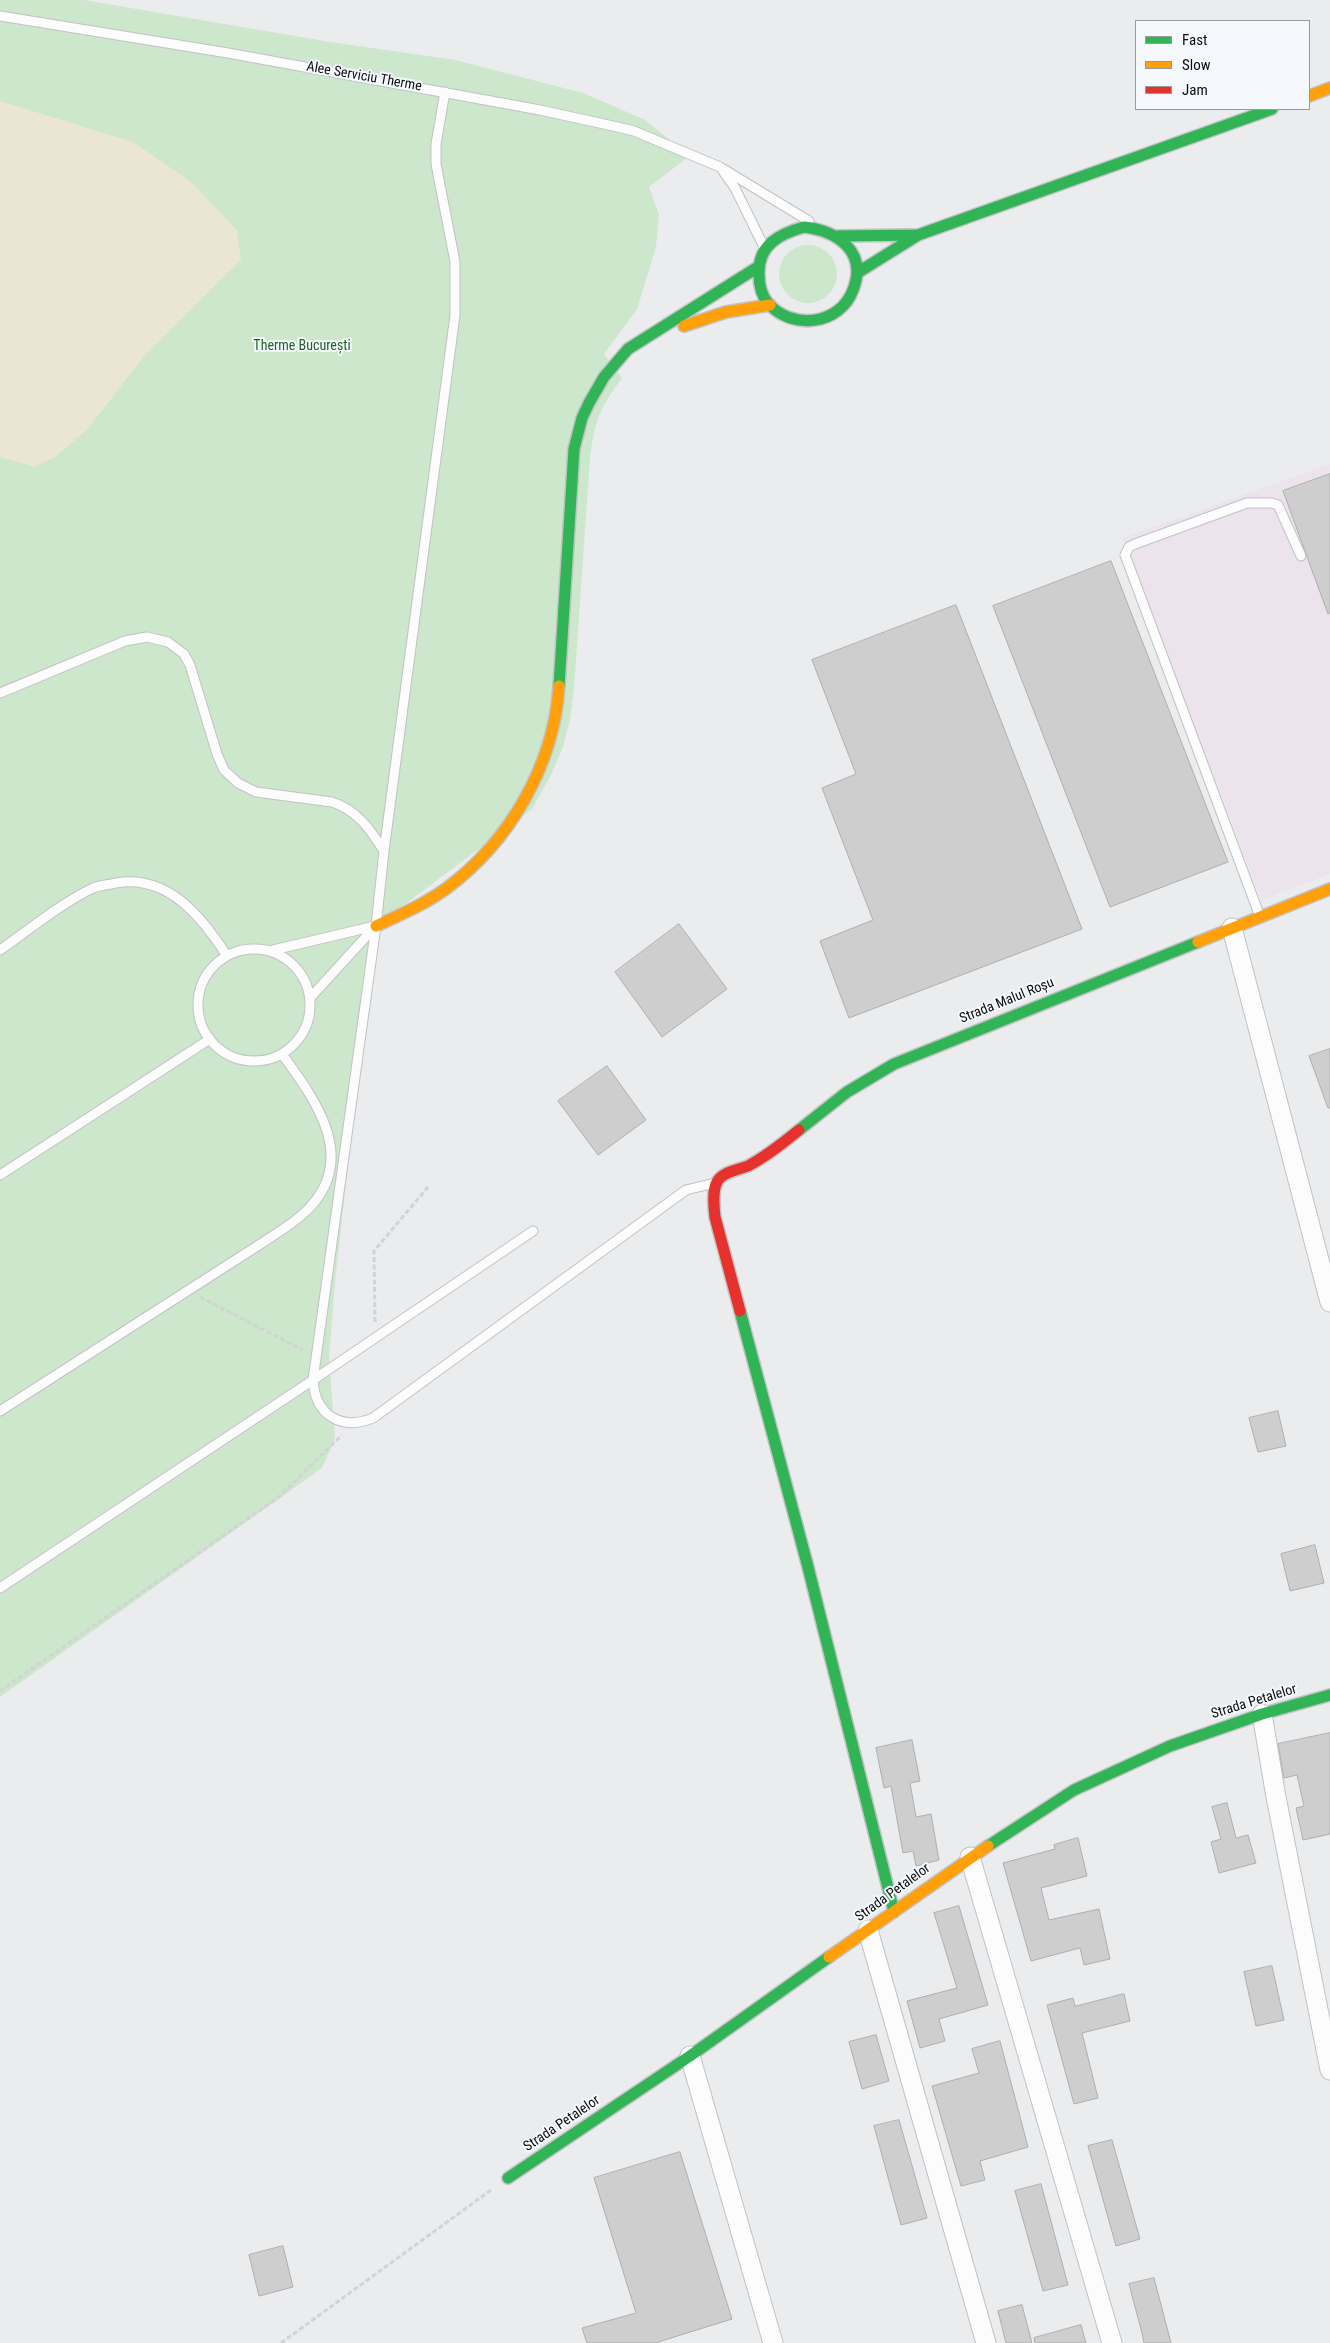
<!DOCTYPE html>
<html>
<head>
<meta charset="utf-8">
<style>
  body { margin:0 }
  #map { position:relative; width:1330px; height:2343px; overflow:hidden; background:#eaecee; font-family:"Roboto Condensed",sans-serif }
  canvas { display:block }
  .legend { position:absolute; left:1135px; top:20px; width:175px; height:90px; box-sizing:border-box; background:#f5f9fd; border:1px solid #989b9d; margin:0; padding:6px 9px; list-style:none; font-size:15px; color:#0c0d0e }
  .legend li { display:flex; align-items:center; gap:10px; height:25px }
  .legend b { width:25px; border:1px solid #989b9d }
</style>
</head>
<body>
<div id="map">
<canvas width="1330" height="2343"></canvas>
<ul class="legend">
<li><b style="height:6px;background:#30b455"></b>Fast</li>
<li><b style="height:6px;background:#ff9f0a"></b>Slow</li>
<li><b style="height:6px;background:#e5322d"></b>Jam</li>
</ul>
</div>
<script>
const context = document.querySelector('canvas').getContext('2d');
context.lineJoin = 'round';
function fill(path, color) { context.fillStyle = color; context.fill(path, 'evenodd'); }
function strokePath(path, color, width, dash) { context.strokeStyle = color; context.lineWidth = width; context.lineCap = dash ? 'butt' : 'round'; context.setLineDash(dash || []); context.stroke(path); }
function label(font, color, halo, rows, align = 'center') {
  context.font = font + ' "Roboto Condensed",sans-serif'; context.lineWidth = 4; context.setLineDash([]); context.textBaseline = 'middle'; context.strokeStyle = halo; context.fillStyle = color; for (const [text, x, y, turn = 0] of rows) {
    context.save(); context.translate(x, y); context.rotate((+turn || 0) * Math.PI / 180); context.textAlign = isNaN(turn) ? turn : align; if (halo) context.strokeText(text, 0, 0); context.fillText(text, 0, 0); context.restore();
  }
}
const industrial = new Path2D(`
  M1330 464V874L1261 900 1123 538Z`);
const green = new Path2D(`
  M0 0H84L330 42 455 60 583 93 645 120 676 145 687 158 649 187 659 215 656 247 637 309 604 354 622 378C599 409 595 420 590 458L574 688 570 719 563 747 550 777 532 809 376 926 370 966 335 1282 329 1357 335 1438 322 1468 0 1697Z
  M779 274a29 29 0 1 1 58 0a29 29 0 1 1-58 0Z`);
const sand = new Path2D(`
  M0 101 133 142 190 181 237 230 241 260 143 357 88 429 55 457 35 467 0 457Z`);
const building = new Path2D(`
  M1330 474V613L1328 614 1283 491Z
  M1111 561 1228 862 1110 907 993 606Z
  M956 605 1082 929 849 1018 820 941 873 920 822 788 856 774 812 660Z
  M679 924 727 989 662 1037 615 972Z
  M1330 1049V1108H1328L1309 1056Z
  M607 1066 646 1120 598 1155 558 1101Z
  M1278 1411 1286 1446 1258 1452 1249 1418Z
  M1315 1545 1324 1583 1290 1591 1281 1554Z
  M1330 1733V1834L1303 1840 1296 1808 1304 1806 1297 1775 1284 1778 1278 1744Z
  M912 1740 920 1781 910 1783 916 1817 931 1814 939 1860 916 1866 913 1851 903 1853 891 1786 884 1788 876 1748Z
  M1227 1803 1236 1838 1248 1835 1256 1863 1219 1873 1211 1842 1221 1839 1212 1807Z
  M1078 1838 1087 1876 1041 1888 1049 1920 1099 1909 1110 1959 1084 1965 1080 1948 1031 1961 1003 1863 1055 1849 1054 1845Z
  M959 1906 988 2005 939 2019 945 2041 920 2048 907 2001 957 1988 934 1913Z
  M1272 1966 1284 2020 1256 2026 1244 1972Z
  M1124 1994 1130 2021 1082 2033 1098 2098 1074 2104 1047 2005 1073 1998 1075 2006Z
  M876 2035 889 2081 862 2089 849 2042Z
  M1000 2041 1028 2147 980 2161 985 2180 961 2186 932 2086 979 2073 972 2049Z
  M899 2120 927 2218 901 2225 874 2126Z
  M1112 2140 1140 2239 1116 2246 1088 2146Z
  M680 2152 732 2319 655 2343H587L582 2328 636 2313 594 2178Z
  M1041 2184 1068 2285 1043 2291 1015 2191Z
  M283 2246 293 2287 259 2296 249 2255Z
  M1154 2278 1171 2343H1144L1142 2333 1129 2284Z
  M1022 2305 1032 2343H1006L998 2311Z
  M1081 2325 1086 2343H1035L1034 2338Z`);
const path = new Path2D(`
  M200 1297 303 1350
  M375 1322 374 1251 428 1187
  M0 1691 279 1497 342 1435
  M281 2343 491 2190`);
const lane = new Path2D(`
  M0 16 228 53 540 110 613 126 634 131 720 167 809 221
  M445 92 436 144V164L455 262V315L384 851 376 926 313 1380C315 1415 341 1431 373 1418L686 1190 715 1183
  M723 171 735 188 763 245
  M0 693 125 641 147 637 168 642 184 654 190 665 217 754 224 770 238 783 256 792 332 802C357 810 370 829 384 851
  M1259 914 1125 555 1129 547 1135 544 1247 503H1272L1278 505 1301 556
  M198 1005a56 56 0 1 1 112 0a56 56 0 1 1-112 0Z
  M0 950C30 929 60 904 93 888 100 885 109 885 116 883 168 874 202 917 227 956
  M269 951 375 926
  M310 998 374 928
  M0 1175 210 1039
  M0 1411 262 1243C275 1234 291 1225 303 1214 361 1162 317 1102 282 1054
  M0 1588 313 1380 533 1231`);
const street = new Path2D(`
  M1232 928 1330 1302
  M1262 1714 1276 1797 1330 2070
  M970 1857 1112 2343
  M868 1930 986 2343
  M690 2056 773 2343`);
const fast = new Path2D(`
  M804 227C838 231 868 252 853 290 840 325 792 331 768 303 761 295 759 285 759 274 758 245 779 234 804 227Z
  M838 236 917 235
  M857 273 918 235 1272 109
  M559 686 574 449 582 418 589 403 604 377 628 349 758 267
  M799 1130 847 1092 894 1064 1198 942
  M740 1311 808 1567 894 1912
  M988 1846 1074 1790 1170 1746 1262 1714 1330 1695
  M508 2178 690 2056 829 1957`);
const slow = new Path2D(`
  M1309 96 1330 88
  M684 326 726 312 770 305
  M376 926C400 915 425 904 447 888 510 841 554 765 559 686
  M1198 942 1330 889
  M829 1957 988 1846`);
const jam = new Path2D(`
  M740 1311 715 1217C714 1207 712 1191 717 1182 722 1172 738 1170 748 1166 767 1156 783 1143 799 1130`);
const streetNames = [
  ["Alee Serviciu Therme",364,77,10],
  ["Strada Malul Roșu",1007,1001,-22],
  ["Strada Petalelor",1254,1702,-17],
  ["Strada Petalelor",893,1893,-36],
  ["Strada Petalelor",562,2124,-34]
];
const parkNames = [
  ["Therme București",302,346]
];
fill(industrial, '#ede3ec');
fill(green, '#cce7cc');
fill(sand, '#ebe6d3');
fill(building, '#cececf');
strokePath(building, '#aeaeaf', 1);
strokePath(lane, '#c1c2c4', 11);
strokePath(street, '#c1c2c4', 21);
strokePath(fast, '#c1c2c4', 14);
strokePath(slow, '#c1c2c4', 14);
strokePath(jam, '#c1c2c4', 14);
strokePath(path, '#d3d3d4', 3, [5, 2.5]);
strokePath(lane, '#fcfcfc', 9);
strokePath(street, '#fcfcfc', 19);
strokePath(fast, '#30b455', 11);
strokePath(slow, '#ff9f0a', 11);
strokePath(jam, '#e5322d', 11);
label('14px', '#0c0d0e', '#f5f9fd', streetNames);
label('14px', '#1c6520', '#f5f9fd', parkNames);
</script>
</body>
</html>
